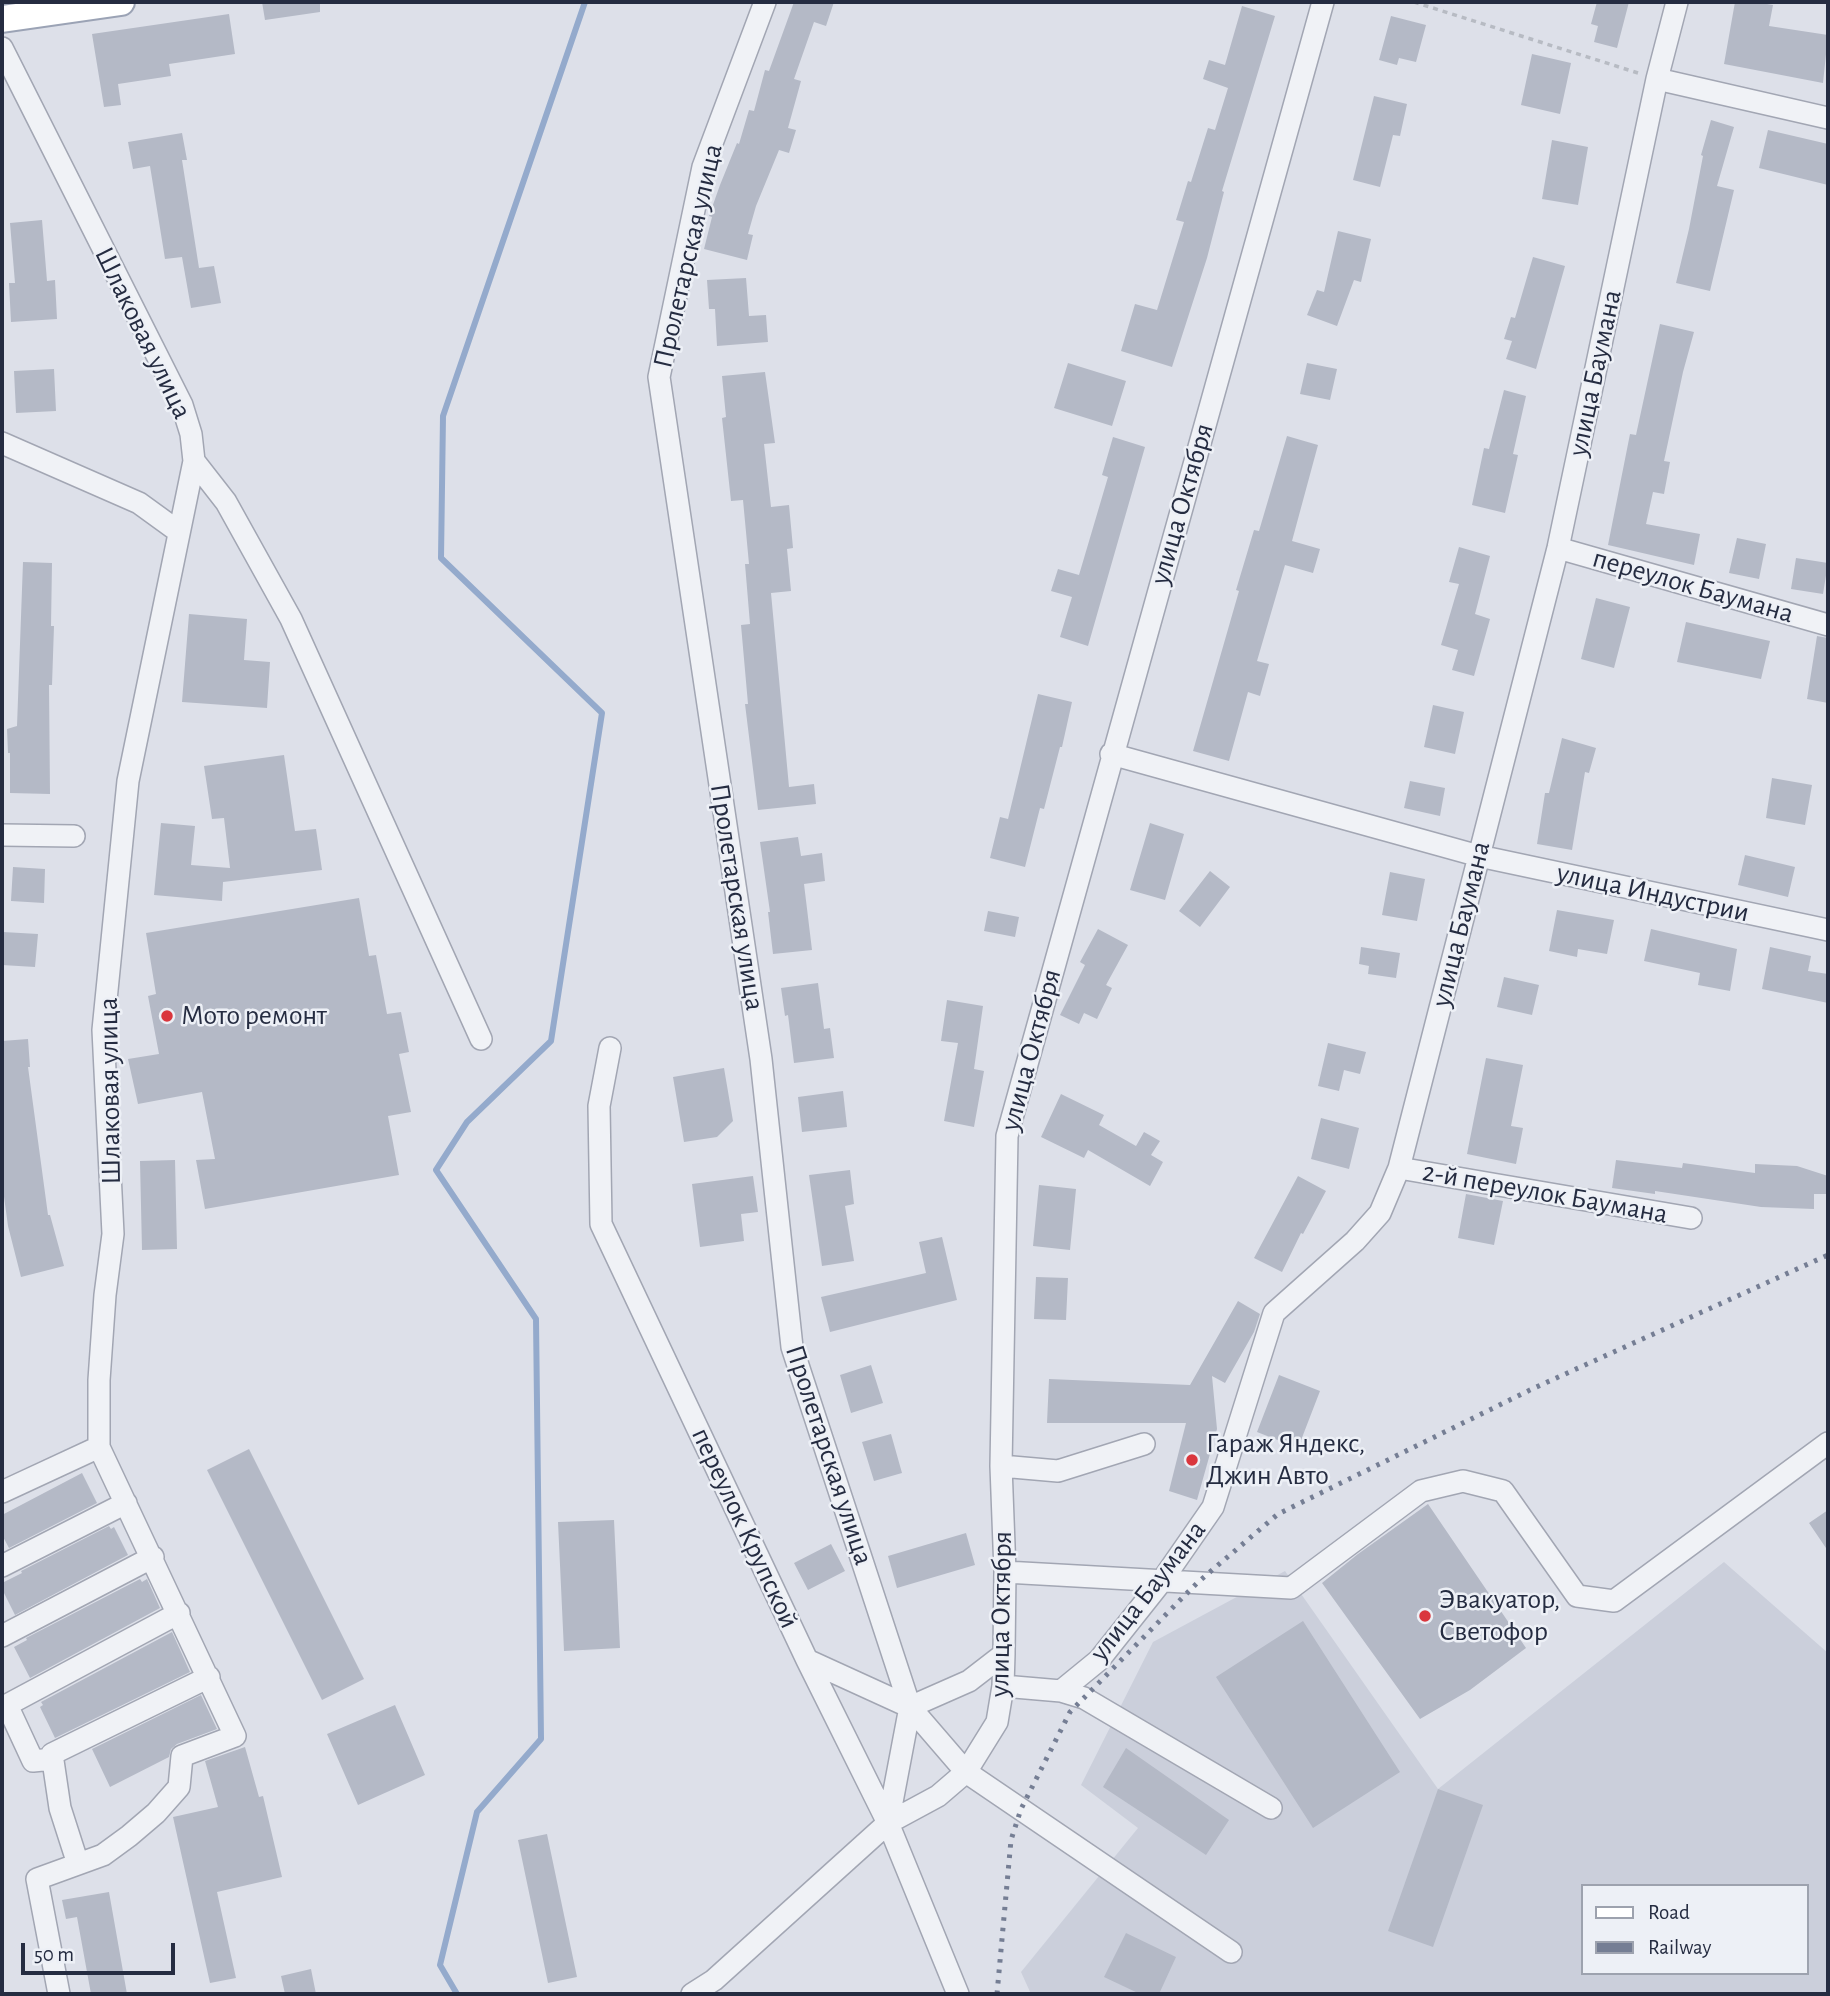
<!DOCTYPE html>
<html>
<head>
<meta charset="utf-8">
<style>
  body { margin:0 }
  #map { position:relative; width:1830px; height:1996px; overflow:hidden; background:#dde0e9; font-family:"Alegreya Sans",sans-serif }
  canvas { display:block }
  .frame { position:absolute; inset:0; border:4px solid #252c41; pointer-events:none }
  .legend { position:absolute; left:1581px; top:1884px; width:228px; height:91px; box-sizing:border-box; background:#edf0f6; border:2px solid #9da2ae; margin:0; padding:9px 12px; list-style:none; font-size:21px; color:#252c41 }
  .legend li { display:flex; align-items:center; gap:14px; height:35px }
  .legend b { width:35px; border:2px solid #9da2ae }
  .scale { position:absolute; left:21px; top:1943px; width:154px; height:32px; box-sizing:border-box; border:4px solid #252c41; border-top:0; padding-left:9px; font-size:21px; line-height:24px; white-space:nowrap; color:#252c41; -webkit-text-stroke:5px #edf0f6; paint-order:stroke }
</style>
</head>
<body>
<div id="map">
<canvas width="1830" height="1996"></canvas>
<div class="frame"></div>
<ul class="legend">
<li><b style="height:9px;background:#fff"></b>Road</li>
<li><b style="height:9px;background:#757e94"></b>Railway</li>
</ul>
<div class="scale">50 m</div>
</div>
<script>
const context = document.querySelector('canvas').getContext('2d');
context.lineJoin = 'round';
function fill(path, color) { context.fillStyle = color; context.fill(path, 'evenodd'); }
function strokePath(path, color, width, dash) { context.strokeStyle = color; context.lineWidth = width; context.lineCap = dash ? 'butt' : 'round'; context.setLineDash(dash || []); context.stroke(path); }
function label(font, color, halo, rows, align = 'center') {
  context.font = font + ' "Alegreya Sans",sans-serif'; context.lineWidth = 5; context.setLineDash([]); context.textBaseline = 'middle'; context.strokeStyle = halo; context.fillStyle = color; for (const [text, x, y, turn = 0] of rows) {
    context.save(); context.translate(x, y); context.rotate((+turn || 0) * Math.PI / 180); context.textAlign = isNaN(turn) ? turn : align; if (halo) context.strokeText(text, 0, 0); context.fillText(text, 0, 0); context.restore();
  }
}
const built = new Path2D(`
  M1724 1562 1828 1653V1994H1031L1021 1972 1138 1828 1081 1785 1153 1642 1285 1571 1438 1789ZM1583 1886H1807V1973H1583Z`);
const stream = new Path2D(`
  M457 1994 440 1965 477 1812 541 1739 536 1319 436 1170 467 1122 551 1041 602 713 441 558 443 416 585 2`);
const building = new Path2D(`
  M262 2H320V12L265 20Z
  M794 2H834L826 26 814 22 794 79 801 81 788 128 796 130 789 153 779 150 756 206 748 234 753 235 747 260 704 249 712 217 709 216 720 185 737 143 739 144 749 110 754 111 765 70 769 71Z
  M1597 2H1629L1617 48 1594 42 1598 26 1591 24Z
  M1735 2H1755L1773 5 1769 26 1828 35 1823 83 1724 64Z
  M1242 6 1275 16 1222 191 1224 192 1207 258 1172 367 1121 351 1135 304 1157 310 1184 222 1176 220 1188 181 1191 182 1208 128 1215 130 1228 88 1203 79 1209 60 1225 65Z
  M229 14 235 54 169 64 171 76 118 84 121 105 104 107 92 34Z
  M1391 16 1426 25 1416 62 1399 58 1397 65 1379 60Z
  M1532 54 1571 63 1560 114 1521 105Z
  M1374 96 1407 104 1400 136 1393 135 1380 187 1353 180Z
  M1711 120 1734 127 1717 186 1734 190 1710 291 1676 283 1689 229 1703 156 1701 155Z
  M1768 130 1828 144V185L1759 168Z
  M182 133 187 160H182L199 268 214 266 221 303 191 308 182 257 165 259 150 166 133 169 128 142Z
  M1552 140 1588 147 1578 205 1542 199Z
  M42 220 47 281 55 280 57 319 11 322 9 283H15L10 223Z
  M1338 231 1371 239 1361 282 1354 280 1337 326 1307 315 1317 290 1324 292Z
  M1533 257 1565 266 1536 369 1506 359 1512 341 1504 339 1511 317 1515 318Z
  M746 278 749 316 766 315 768 342 717 346 715 309H709L707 280Z
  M1660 324 1694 332 1683 372 1664 461 1670 462 1664 494 1653 492 1646 524 1700 534 1694 565 1608 545 1630 434 1636 435Z
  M1068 363 1126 381 1112 426 1054 408Z
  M1307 363 1337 369 1330 400 1300 394Z
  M54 369 56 411 16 413 14 371Z
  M765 372 775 443 764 444 771 507 789 505 793 548 787 549 791 591 771 593 789 787 814 784 816 804 758 810 745 704H748L741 625 750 624 745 564H749L743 500 731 501 722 418 726 417 722 376Z
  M1504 390 1526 396 1513 454 1518 455 1505 513 1472 505 1484 448 1489 449Z
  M1287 436 1318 445 1292 541 1320 549 1313 573 1285 565 1257 661 1269 664 1260 696 1248 692 1229 761 1193 751 1239 591 1236 590 1254 530 1259 531Z
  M1113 437 1145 447 1088 646 1060 637 1072 597 1051 591 1058 569 1079 575 1108 477 1102 475Z
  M1737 538 1766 544 1759 579 1729 573Z
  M1459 547 1490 556 1475 614 1490 619 1474 676 1452 670 1458 650 1441 645 1459 584 1449 582Z
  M1796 558 1828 563 1823 594 1791 589Z
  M23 562 52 563 51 626H54L52 685H49L50 794 10 793V753H8L7 729 17 726Z
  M1596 598 1630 607 1614 668 1581 659Z
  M189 614 247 619 244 660 270 662 267 708 182 702Z
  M1686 622 1770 641 1761 679 1677 662Z
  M1817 636 1828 638V703L1807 699Z
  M1038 694 1072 702 1062 747H1060L1044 809 1040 808 1025 867 990 858 1000 817 1008 819Z
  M1433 705 1464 712 1455 754 1424 747Z
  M1562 738 1596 748 1589 773 1585 772 1572 850 1537 844 1545 793H1549Z
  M284 755 295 831 316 829 322 870 223 882 222 901 154 895 161 823 195 826 191 865 230 868 224 818 212 819 204 766Z
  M1772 778 1812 785 1805 825 1766 818Z
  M1410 781 1445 788 1440 816 1404 808Z
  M1150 823 1184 834 1165 900 1130 890Z
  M798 837 801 856 822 853 825 881 804 884 812 950 773 954 768 912H770L760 842Z
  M1745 855 1795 867 1788 897 1738 885Z
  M13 867 45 869 44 903 11 901Z
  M1210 871 1230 887 1200 927 1179 911Z
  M1390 872 1425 879 1417 921 1382 915Z
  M359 898 369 956 376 955 387 1014 401 1012 409 1052 399 1054 411 1112 388 1116 399 1175 205 1209 196 1160 215 1159 202 1092 138 1104 128 1059 159 1054 148 996 156 994 146 933Z
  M1557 910 1614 920 1607 954 1578 949 1577 957 1549 951Z
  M988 911 1019 917 1015 937 984 931Z
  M1098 929 1128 945 1106 985 1112 988 1097 1019 1084 1013 1079 1024 1060 1015 1085 965 1080 962Z
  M1651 929 1737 949 1730 991 1698 985 1700 973 1644 961Z
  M3 932 38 934 35 967 2 965Z
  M1361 947 1400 953 1396 978 1368 974 1369 966 1359 964Z
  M1770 947 1811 956 1808 971 1828 974V1003L1762 989Z
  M1504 977 1539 985 1532 1015 1497 1007Z
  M818 983 824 1029 830 1028 834 1058 794 1063 788 1015 785 1016 781 988Z
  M947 1000 983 1006 974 1069 984 1071 974 1127 944 1121 958 1043 941 1041Z
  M28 1039 30 1067H28L48 1215H50L64 1266 21 1277 8 1226 2 1182V1041Z
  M1328 1043 1366 1052 1360 1074 1344 1070 1339 1091 1318 1086Z
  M1486 1058 1523 1065 1511 1126 1523 1128 1516 1164 1467 1154Z
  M724 1068 733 1121 717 1137 684 1142 673 1077Z
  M843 1091 847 1127 802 1132 798 1097Z
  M1061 1094 1104 1115 1099 1125 1136 1146 1144 1132 1160 1141 1151 1155 1163 1162 1150 1186 1088 1150 1084 1158 1041 1137Z
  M1321 1118 1359 1128 1349 1169 1311 1159Z
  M175 1160 177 1249 142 1250 140 1161Z
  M1616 1160 1682 1168 1683 1163 1755 1173V1164L1797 1166 1828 1176V1194H1814V1209L1761 1207 1655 1191V1194L1612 1188Z
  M850 1170 854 1204 845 1206 854 1261 822 1266 809 1175Z
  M753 1176 758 1212 741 1214 744 1241 700 1247 692 1184Z
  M1298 1176 1326 1191 1303 1234 1301 1233 1282 1272 1254 1258Z
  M1039 1185 1076 1189 1070 1250 1033 1246Z
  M1466 1194 1503 1201 1494 1245 1458 1238Z
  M942 1237 957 1300 830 1332 821 1297 926 1273 919 1242Z
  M1036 1277 1068 1278 1066 1320 1034 1319Z
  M1238 1301 1260 1314 1254 1332 1225 1383 1212 1376 1217 1429 1197 1500 1169 1491 1186 1423H1047L1049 1379 1190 1385Z
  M871 1365 883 1403 851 1413 840 1375Z
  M1279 1375 1320 1391 1298 1448 1257 1432Z
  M891 1434 902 1473 874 1481 862 1442Z
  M249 1449 364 1679 322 1700 207 1470Z
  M82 1473 97 1503 9 1548 2 1535V1515Z
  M1428 1504 1526 1648 1470 1690 1420 1719 1322 1583 1358 1554Z
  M1828 1510V1551L1809 1523Z
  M614 1520 620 1648 564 1651 558 1522Z
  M109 1526 111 1529 114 1527 128 1555 15 1615 2 1589V1583L22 1573 21 1571Z
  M966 1533 975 1565 897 1588 888 1556Z
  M831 1544 845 1571 808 1590 794 1563Z
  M140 1579 142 1582 147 1579 160 1608 30 1678 14 1647 27 1640 26 1638Z
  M1303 1621 1400 1772 1313 1828 1216 1677Z
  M172 1632 190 1672 55 1738 40 1707 43 1705 41 1702Z
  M201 1695 217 1729 177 1744 171 1749 169 1757 110 1787 92 1749Z
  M395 1705 425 1775 358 1805 327 1734Z
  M245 1747 259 1797 263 1796 282 1877 217 1892 236 1978 210 1983 173 1817 218 1807 205 1761Z
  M1126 1748 1229 1820 1206 1855 1103 1787Z
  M1438 1789 1483 1805 1433 1947 1388 1931Z
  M547 1834 577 1977 548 1983 518 1840Z
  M109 1892 127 1994H91L77 1917 66 1919 62 1900Z
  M1126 1933 1176 1957 1159 1994H1140L1104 1977Z
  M311 1969 316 1994H285L281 1976Z`);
const path = new Path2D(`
  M1414 2 1638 73`);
const minor = new Path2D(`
  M765 2 703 167 659 377 761 1059 792 1347 910 1707 966 1772 1231 1952
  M2 48 182 405 191 434 194 461 128 781 103 1030 113 1234 105 1295 99 1380V1447L235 1736 182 1756 179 1787 156 1813 129 1836 103 1855 37 1879 59 1994
  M1657 79 1828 118
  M2 443 139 503 179 532
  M194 461 226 502 291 619 481 1039
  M1558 548 1828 625
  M1111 754 1479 856 1828 930
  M2 835 74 836
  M610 1048 599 1106 601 1224 807 1660 888 1823 958 1994
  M1399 1168 1691 1218
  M1001 1466 1058 1471 1144 1444
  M2 1492 99 1447
  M2 1566 126 1503
  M1005 1572 1291 1588 1421 1491 1463 1481 1503 1491 1577 1596 1614 1601 1828 1443
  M2 1636 153 1557
  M807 1660 910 1707
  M1003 1686 1061 1691 1099 1660 1161 1582 1213 1507 1274 1313 1355 1241 1380 1213 1399 1168 1558 548 1657 79 1677 2
  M1061 1691 1084 1698 1271 1808
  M53 1759 33 1761 7 1705 179 1613
  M888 1823 910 1707 969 1681 1004 1654
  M78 1864 60 1808 52 1754 209 1677
  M692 1994 714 1980 888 1823 938 1796 966 1772 997 1722 1003 1686 1004 1654 1005 1572 1001 1466 1007 1136 1323 2`);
const major = new Path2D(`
  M2 19 121 2`);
const rail = new Path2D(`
  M997 1994 1011 1840 1021 1809 1070 1712 1197 1583 1278 1514 1532 1389 1828 1255`);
const markers = [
  [167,1016,7,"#da363d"],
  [1192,1460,7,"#da363d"],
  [1425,1616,7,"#da363d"]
];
const streetNames = [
  ["Пролетарская улица",688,256,-77],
  ["Шлаковая улица",143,333,64],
  ["улица Баумана",1595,373,-78],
  ["улица Октября",1182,504,-74],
  ["переулок Баумана",1693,586,16],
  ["улица Индустрии",1653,893,12],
  ["Пролетарская улица",737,897,81],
  ["улица Баумана",1461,924,-76],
  ["улица Октября",1031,1050,-75],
  ["Шлаковая улица",110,1091,-91],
  ["2-й переулок Баумана",1545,1193,10],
  ["Пролетарская улица",829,1455,72],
  ["переулок Крупской",745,1528,65],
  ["улица Баумана",1148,1591,-52],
  ["улица Октября",1001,1614,-89]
];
const poiNames = [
  ["Мото ремонт",181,1016],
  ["Гараж Яндекс,",1206,1444],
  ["Джин Авто",1206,1476],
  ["Эвакуатор,",1439,1600],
  ["Светофор",1439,1632]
];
fill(built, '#cbcfdb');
strokePath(stream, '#94aacc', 6);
fill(building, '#b4b9c6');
strokePath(minor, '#a2a6b3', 24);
strokePath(major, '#9ba3b5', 30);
strokePath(path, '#b7bbc3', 3.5, [5, 5]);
strokePath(minor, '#f0f2f6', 21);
strokePath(major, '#fff', 26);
strokePath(rail, '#757e94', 5, [3.5, 7]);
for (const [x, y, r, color] of markers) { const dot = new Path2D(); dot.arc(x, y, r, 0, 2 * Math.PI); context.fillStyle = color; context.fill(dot); strokePath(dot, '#edf0f6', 2.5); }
label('28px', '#252c41', '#edf0f6', streetNames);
label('28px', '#252c41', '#edf0f6', poiNames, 'left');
</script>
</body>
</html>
